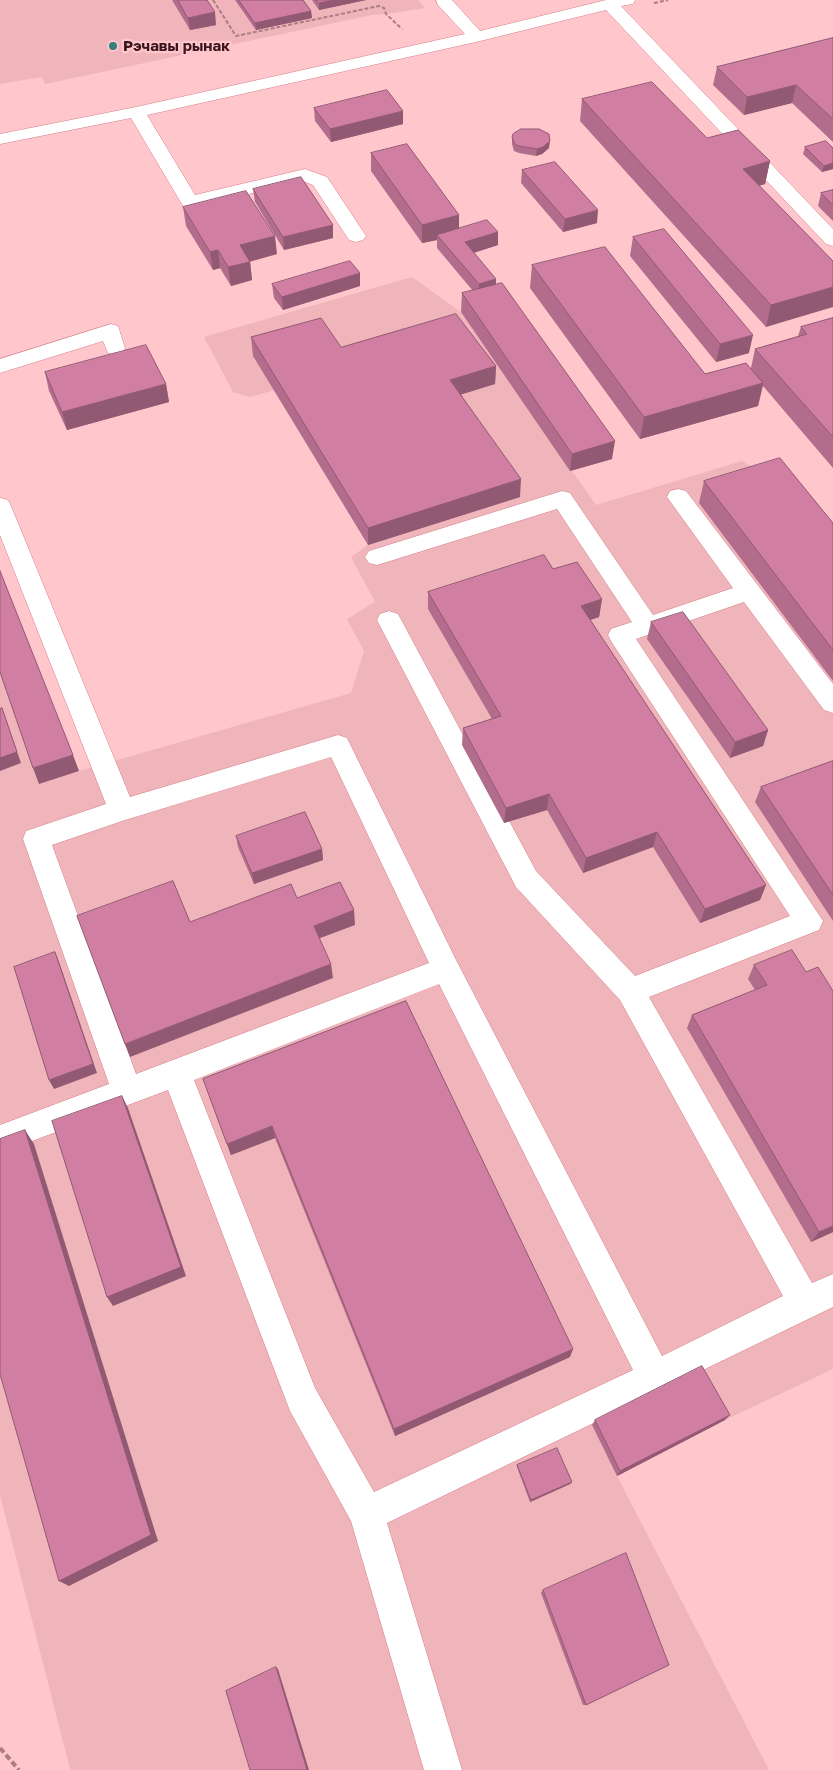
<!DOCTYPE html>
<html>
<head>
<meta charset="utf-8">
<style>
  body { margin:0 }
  canvas { display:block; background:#ffc6cb }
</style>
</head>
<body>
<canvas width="833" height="1770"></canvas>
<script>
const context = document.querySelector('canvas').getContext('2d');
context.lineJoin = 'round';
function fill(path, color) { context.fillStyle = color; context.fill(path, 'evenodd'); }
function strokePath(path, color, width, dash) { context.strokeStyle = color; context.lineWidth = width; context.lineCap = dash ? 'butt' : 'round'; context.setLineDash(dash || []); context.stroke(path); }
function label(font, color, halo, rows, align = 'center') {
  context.font = font + ' "Golos Text",sans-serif'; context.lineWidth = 4.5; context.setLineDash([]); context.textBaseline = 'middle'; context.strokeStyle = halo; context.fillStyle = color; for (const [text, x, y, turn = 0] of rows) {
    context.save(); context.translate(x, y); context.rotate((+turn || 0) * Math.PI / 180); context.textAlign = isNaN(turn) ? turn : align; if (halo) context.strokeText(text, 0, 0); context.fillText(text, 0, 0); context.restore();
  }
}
const built = new Path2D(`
  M0 0H418L425 8 386 14 372 15 45 84 41 77 0 84Z
  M412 277 461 312 596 505 742 461 774 480 833 553V1369L725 1420 617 1476 769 1770H72L70 1769 0 1495V572L79 771 351 693 364 651 347 619 375 602 351 557 368 545 275 390 250 397 233 392 204 337Z`);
const pathFar1 = new Path2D(`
  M213 0 236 36 379 6 384 8 386 14 402 29
  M654 3 668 0`);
const path = new Path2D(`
  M0 1748 19 1770`);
const minor = new Path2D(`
  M436 0H452L480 31 606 0H635L633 4 621 6 833 229V246L826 244 606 10 476 42 147 115 195 195 305 169 327 177 366 236 363 240 356 242 349 240 313 185 303 181 190 208 183 206 131 118 0 144V134L136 107 465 34 438 5Z
  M111 324 118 326 125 348 122 353 115 355 108 353 103 341 0 373V359Z
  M678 489 686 491 833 684V713L824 710 744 602 636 639 823 921 819 930 649 997 812 1283 833 1274V1307L387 1523 462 1770H424L351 1521 290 1411 168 1090 0 1153V1125L109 1084 23 839 26 831 106 804 0 535V498L8 500 11 506 130 797 338 735 347 738 456 960 662 1356 783 1296 620 1000 516 887 377 620 380 614 389 611 398 614 536 871 635 976 790 916 611 641 608 635 611 629 632 622 557 509 377 565 369 563 365 557 369 551 562 491 570 493 653 615 733 588 667 497 670 491ZM331 757 429 963 136 1074 52 845 122 821ZM439 984 633 1370 374 1492 315 1388 194 1080Z`);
const wall = new Path2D(`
  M172 0H207L216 25 190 30Z
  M235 0H303L311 11 312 18 256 30Z
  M312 0H366L319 10Z
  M833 38V142L792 103 744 115 713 85 717 67Z
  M582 99 707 138 770 161 765 184 759 186 833 261 766 327 580 121Z
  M314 108 403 124 331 142 315 121Z
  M512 137 549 148 542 154 536 156 519 153 514 151 512 144Z
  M805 147 833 148V169L822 172 803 154Z
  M371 153 459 215V228L498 245 473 253 496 279V285L612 459 570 471 461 312 462 293 473 291 437 248V240L422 243 371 171Z
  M522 170 597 223 563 232 521 183Z
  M253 189 333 225V238L284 250 255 202Z
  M833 190V221L818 206 821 193Z
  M183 207 277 254 250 261 252 280 231 286 220 268 213 270 186 226Z
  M633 237 749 353 716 362 630 256Z
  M532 265 705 374 751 368 755 349 798 336 801 327 833 318V468L763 386 758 406 640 439 530 288Z
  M272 284 360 286 283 310 274 298Z
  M251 337 341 347 496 366 495 384 461 394 520 497 368 545 253 356Z
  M45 372 166 384 169 402 67 430 49 391Z
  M704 481 833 523V681L699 503Z
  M553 569 602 599 599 617 590 620 766 885 760 900 700 923 653 847 583 873 547 810 504 823 462 745 463 728 492 719 428 609V592Z
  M651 622 768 730 763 746 730 758 647 639Z
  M833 761V921L755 802 761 787Z
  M236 836 322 849 323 860 254 884 238 847Z
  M754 965 806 972 833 991V1232L811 1242 687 1028 692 1015 755 990 748 979Z
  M406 1001 570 1357 395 1436 275 1138 231 1155 203 1079Z
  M595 1420H725L617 1476 592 1425Z
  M517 1465 572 1482 570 1484 530 1502 517 1467Z
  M543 1590 586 1705H583L541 1593Z`);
const shadedWall = new Path2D(`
  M335 0H366L319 10V3Z
  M311 11 312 18 256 30 255 23Z
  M215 12 216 25 190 30 188 18Z
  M796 85 792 103 744 115 747 97Z
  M403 111V124L331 142 330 129Z
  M550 141 549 148 542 154 536 156 537 149Z
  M770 161 765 184 738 191 743 169Z
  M833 163V169L822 172 824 166Z
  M598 210 597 223 563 232 565 219Z
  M459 215V234L437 235V240L422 243V225Z
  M333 225V238L284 250 283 237Z
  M498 232V245L464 256 465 242Z
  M275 236 277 254 242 264 240 245Z
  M218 250 220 268 213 270 210 252Z
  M250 262 252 280 231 286 228 267Z
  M360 273V286L283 310 282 297Z
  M496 279 495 292 479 297V284Z
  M833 287V307L766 327 771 305Z
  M753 335 749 353 716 362 720 344Z
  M496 366 495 384 450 398V380Z
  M763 383 758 406 640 439 644 417Z
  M166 384 169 402 67 430 62 412Z
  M615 441 612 459 570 471 572 454Z
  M521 479 520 497 368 545V528Z
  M602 599 599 617 578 624 581 606Z
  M2 708 21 763 0 771V758Z
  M768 730 763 746 730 758 735 742Z
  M73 755 79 771 39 784 33 768Z
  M549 794 547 810 504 823 506 808Z
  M657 832 653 847 583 873 586 858Z
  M322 849 323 860 254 884 252 873Z
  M766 885 760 900 700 923 705 909Z
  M354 910 355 925 315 940 314 926Z
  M55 952 59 962 97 1073 54 1089 49 1080Z
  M331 964 333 978 130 1057 125 1044Z
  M122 1096 128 1108 186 1276 113 1306 107 1297Z
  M272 1126 275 1138 231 1155 227 1144Z
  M25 1130 34 1144 158 1541 69 1586 59 1581Z
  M833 1226V1232L811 1242 819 1232Z
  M573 1349 570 1357 395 1436 394 1429Z
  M730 1415 725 1420 617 1476 620 1471Z
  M572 1482 570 1484 530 1502 531 1500Z
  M276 1667 278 1669 309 1770H307Z`);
const building = new Path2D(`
  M178 0H207L215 12 188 18Z
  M239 0H303L311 11 255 23Z
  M316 0H335L319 3Z
  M833 38V119L796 85 747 97 717 67Z
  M652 82 707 138 738 130 770 161 743 169 833 261V287L771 305 582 99Z
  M387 90 403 111 330 129 314 108Z
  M521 129H539L549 134 550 141 543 147 537 149 519 146 515 144 512 137 513 134Z
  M826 141 833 148V163L824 166 805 147Z
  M407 144 459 215 422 225 371 153Z
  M555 162 598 210 565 219 522 170Z
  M301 177 333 225 283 237 253 189Z
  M833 190V205L821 193Z
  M246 191 275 236 240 245 250 262 228 267 218 250 210 252 183 207Z
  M487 220 498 232 465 242 496 279 479 284 437 235Z
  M664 229 753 335 720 344 633 237Z
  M605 247 705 374 746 363 763 383 644 417 532 265Z
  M350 261 360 273 282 297 272 284Z
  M502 283 615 441 572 454 462 293Z
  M456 314 496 366 450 380 521 479 368 528 251 337 321 318 341 347Z
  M833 318V437L755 349 807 334 801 327Z
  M146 345 166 384 62 412 45 372Z
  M780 458 833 523V650L704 481Z
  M544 555 553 569 577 562 602 599 581 606 766 885 705 909 657 832 586 858 549 794 506 808 463 728 501 716 428 592Z
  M0 571 73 755 33 768 0 672Z
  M683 612 768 730 735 742 651 622Z
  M2 708 17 752 0 758V709Z
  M833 761V895L761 787Z
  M305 812 322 849 252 873 236 836Z
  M173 881 190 922 291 884 297 898 340 882 354 910 314 926 331 964 125 1044 77 916Z
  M792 950 806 972 818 967 833 991V1226L819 1232 692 1015 767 985 754 965Z
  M55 952 93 1064 49 1080 14 967Z
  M406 1001 573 1349 394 1429 272 1126 227 1144 203 1079Z
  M122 1096 181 1267 107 1297 52 1121Z
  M25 1130 151 1535 59 1581 0 1374V1139Z
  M702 1366 730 1415 620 1471 595 1420Z
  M557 1448 572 1482 531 1500 517 1465Z
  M626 1553 669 1665 586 1705 543 1590Z
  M276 1667 307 1770H250L226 1691Z`);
const markers = [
  [113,46,5,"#367e7c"]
];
const farPoinames = [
  ["Рэчавы рынак",123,46]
];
fill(built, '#f0b5ba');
strokePath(minor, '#d57e89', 1);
strokePath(pathFar1, '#ac7d82', 2, [4, 2]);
strokePath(path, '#ac7d82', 4, [6, 3]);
fill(minor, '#fff');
fill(wall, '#b36d8c');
fill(shadedWall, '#925972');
fill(building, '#d07fa3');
strokePath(building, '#925972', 1);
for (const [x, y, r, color] of markers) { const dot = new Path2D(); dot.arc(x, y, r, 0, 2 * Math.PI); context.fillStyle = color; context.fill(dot); strokePath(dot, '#ffc6cb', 2); }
label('bold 15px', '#39171c', '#ffc6cb', farPoinames, 'left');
</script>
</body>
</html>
